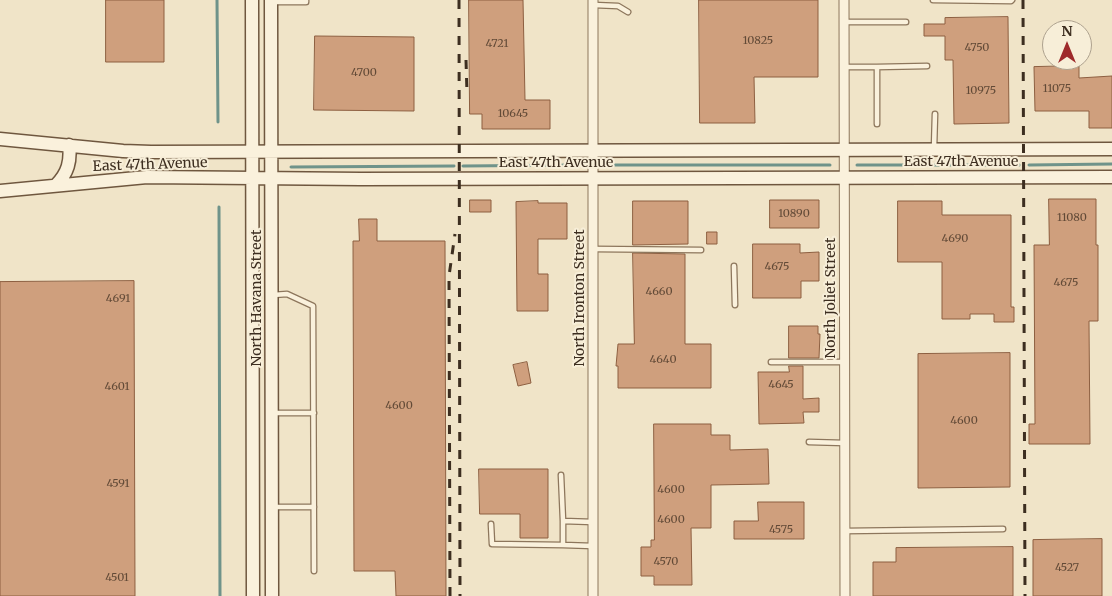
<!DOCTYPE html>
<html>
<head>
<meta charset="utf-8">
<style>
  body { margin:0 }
  #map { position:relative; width:1112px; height:596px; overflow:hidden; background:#f0e4c8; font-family:Merriweather,serif }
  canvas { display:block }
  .north { position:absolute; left:1042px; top:20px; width:50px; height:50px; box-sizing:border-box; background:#f7eed8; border:1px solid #ada18e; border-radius:50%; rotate:0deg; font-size:14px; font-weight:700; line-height:20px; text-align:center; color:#3d2e20 }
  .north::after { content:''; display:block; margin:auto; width:18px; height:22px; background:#9e2a2b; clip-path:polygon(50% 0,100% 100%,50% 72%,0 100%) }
</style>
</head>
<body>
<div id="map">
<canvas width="1112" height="596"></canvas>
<div class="north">N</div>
</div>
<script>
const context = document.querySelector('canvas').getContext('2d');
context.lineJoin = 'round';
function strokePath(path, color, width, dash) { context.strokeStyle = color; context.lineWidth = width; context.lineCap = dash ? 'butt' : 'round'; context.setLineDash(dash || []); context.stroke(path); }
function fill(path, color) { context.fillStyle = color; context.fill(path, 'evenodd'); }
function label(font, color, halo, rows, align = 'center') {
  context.font = font + ' Merriweather,serif'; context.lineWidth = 4; context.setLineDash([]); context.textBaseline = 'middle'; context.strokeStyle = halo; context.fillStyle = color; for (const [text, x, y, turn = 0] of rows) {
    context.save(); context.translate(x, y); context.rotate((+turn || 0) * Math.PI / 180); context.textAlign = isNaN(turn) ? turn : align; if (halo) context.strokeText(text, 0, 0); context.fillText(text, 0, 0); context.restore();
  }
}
const stream = new Path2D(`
  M217 0 218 122
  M605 165H830
  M857 165H1019
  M1029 165 1112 164
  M463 166 578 165
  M291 167 454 166
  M219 207 220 596`);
const building = new Path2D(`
  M106 0H164V62H106Z
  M469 0H523L525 100H550V129H482V114H470Z
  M699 0H818V77H754L755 123H700Z
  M1008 17 1009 123 954 124 953 60H945V36H924V24H945V18Z
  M315 36 414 37V111L314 110Z
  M1079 66V78L1112 76V128H1089V111H1035L1034 67Z
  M1049 199H1096V245H1098V321H1089L1090 444H1029V424H1035L1034 245H1049Z
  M470 200H491V212H470Z
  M770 200H819V228H770Z
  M538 201V203H567V239H538V274H548V311H517L516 202Z
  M633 201H688V244L633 245Z
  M898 201H942V215H1011V307H1014V322H994V314H970V319H942V262H898Z
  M359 219H377V241H445L446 596H396L395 571H354L353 241H359Z
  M707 232H717V244H707Z
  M753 244H800V253L819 252V281H801V298H753Z
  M633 253 685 254V344H711V388H618V366H616L618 344H634Z
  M134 281 135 596H0V282Z
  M789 326H818V334H820L819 358H789Z
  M1010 353V487L918 488V354Z
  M527 362 531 383 518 386 513 365Z
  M789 366H803V399L819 398V412H803L804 423 759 424 758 372H789Z
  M654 424H711V435H730V450L768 449 769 484 711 485V528H691L692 585H654V576H641V547H651V540H654Z
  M479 469H548V538H520V514H480Z
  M758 502H804V539H734V521H758Z
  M1102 539V596H1033V540Z
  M1013 547V596H873V562H896V548Z`);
const service = new Path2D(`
  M933 0 1011 1 1012 0
  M273 2H306V0
  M594 5 618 6 628 12
  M844 22H906
  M844 67H877V124
  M877 67 927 66
  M934 148 935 114
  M594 249 701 250
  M734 266 735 305
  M273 295 287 294 313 306 314 571
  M771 362H845
  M273 413H314
  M809 442 845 443
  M561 475 563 521 593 522
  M274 507H314
  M491 524 492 544 563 545V521
  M845 531 1003 529
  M563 545 593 546`);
const minor = new Path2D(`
  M844 0 845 596
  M593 596V0`);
const secondary = new Path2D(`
  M252 0 253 596
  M271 0 272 596
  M0 139 123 151 151 152 1112 149
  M56 185C68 173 71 161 69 145
  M0 191 147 177 361 179 1112 177`);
const rail = new Path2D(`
  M459 0 460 596
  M1023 0 1025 596
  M466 60 467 93
  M450 596 449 276 455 234`);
const numberNames = [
  ["10825",758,41],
  ["4721",497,44],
  ["4750",977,48],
  ["4700",364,73],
  ["11075",1057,89],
  ["10975",981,91],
  ["10645",513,114],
  ["10890",794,214],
  ["11080",1072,218],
  ["4690",955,239],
  ["4675",777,267],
  ["4675",1066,283],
  ["4660",659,292],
  ["4691",118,299],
  ["4640",663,360],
  ["4645",781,385],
  ["4601",117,387],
  ["4600",399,406],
  ["4600",964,421],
  ["4591",118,484],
  ["4600",671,490],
  ["4600",671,520],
  ["4575",781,530],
  ["4570",666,562],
  ["4527",1067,568],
  ["4501",117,578]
];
const streetNames = [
  ["East 47th Avenue",961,162],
  ["East 47th Avenue",556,163],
  ["East 47th Avenue",150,165,-2],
  ["North Havana Street",257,298,-90],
  ["North Ironton Street",580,298,-90],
  ["North Joliet Street",831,298,-90]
];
strokePath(stream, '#6f938a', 3);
fill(building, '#cf9f7d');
strokePath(building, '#8d5f41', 1);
strokePath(service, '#8d765c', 7);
strokePath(minor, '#8d765c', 11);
strokePath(secondary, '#6f573f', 15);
strokePath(service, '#faf1dc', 4.5);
strokePath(minor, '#faf1dc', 9);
strokePath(secondary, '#faf1dc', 12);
strokePath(rail, '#3d2e20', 3, [9, 9]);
label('11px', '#624a37', null, numberNames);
label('14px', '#3d2e20', '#f7eed8', streetNames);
</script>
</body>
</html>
